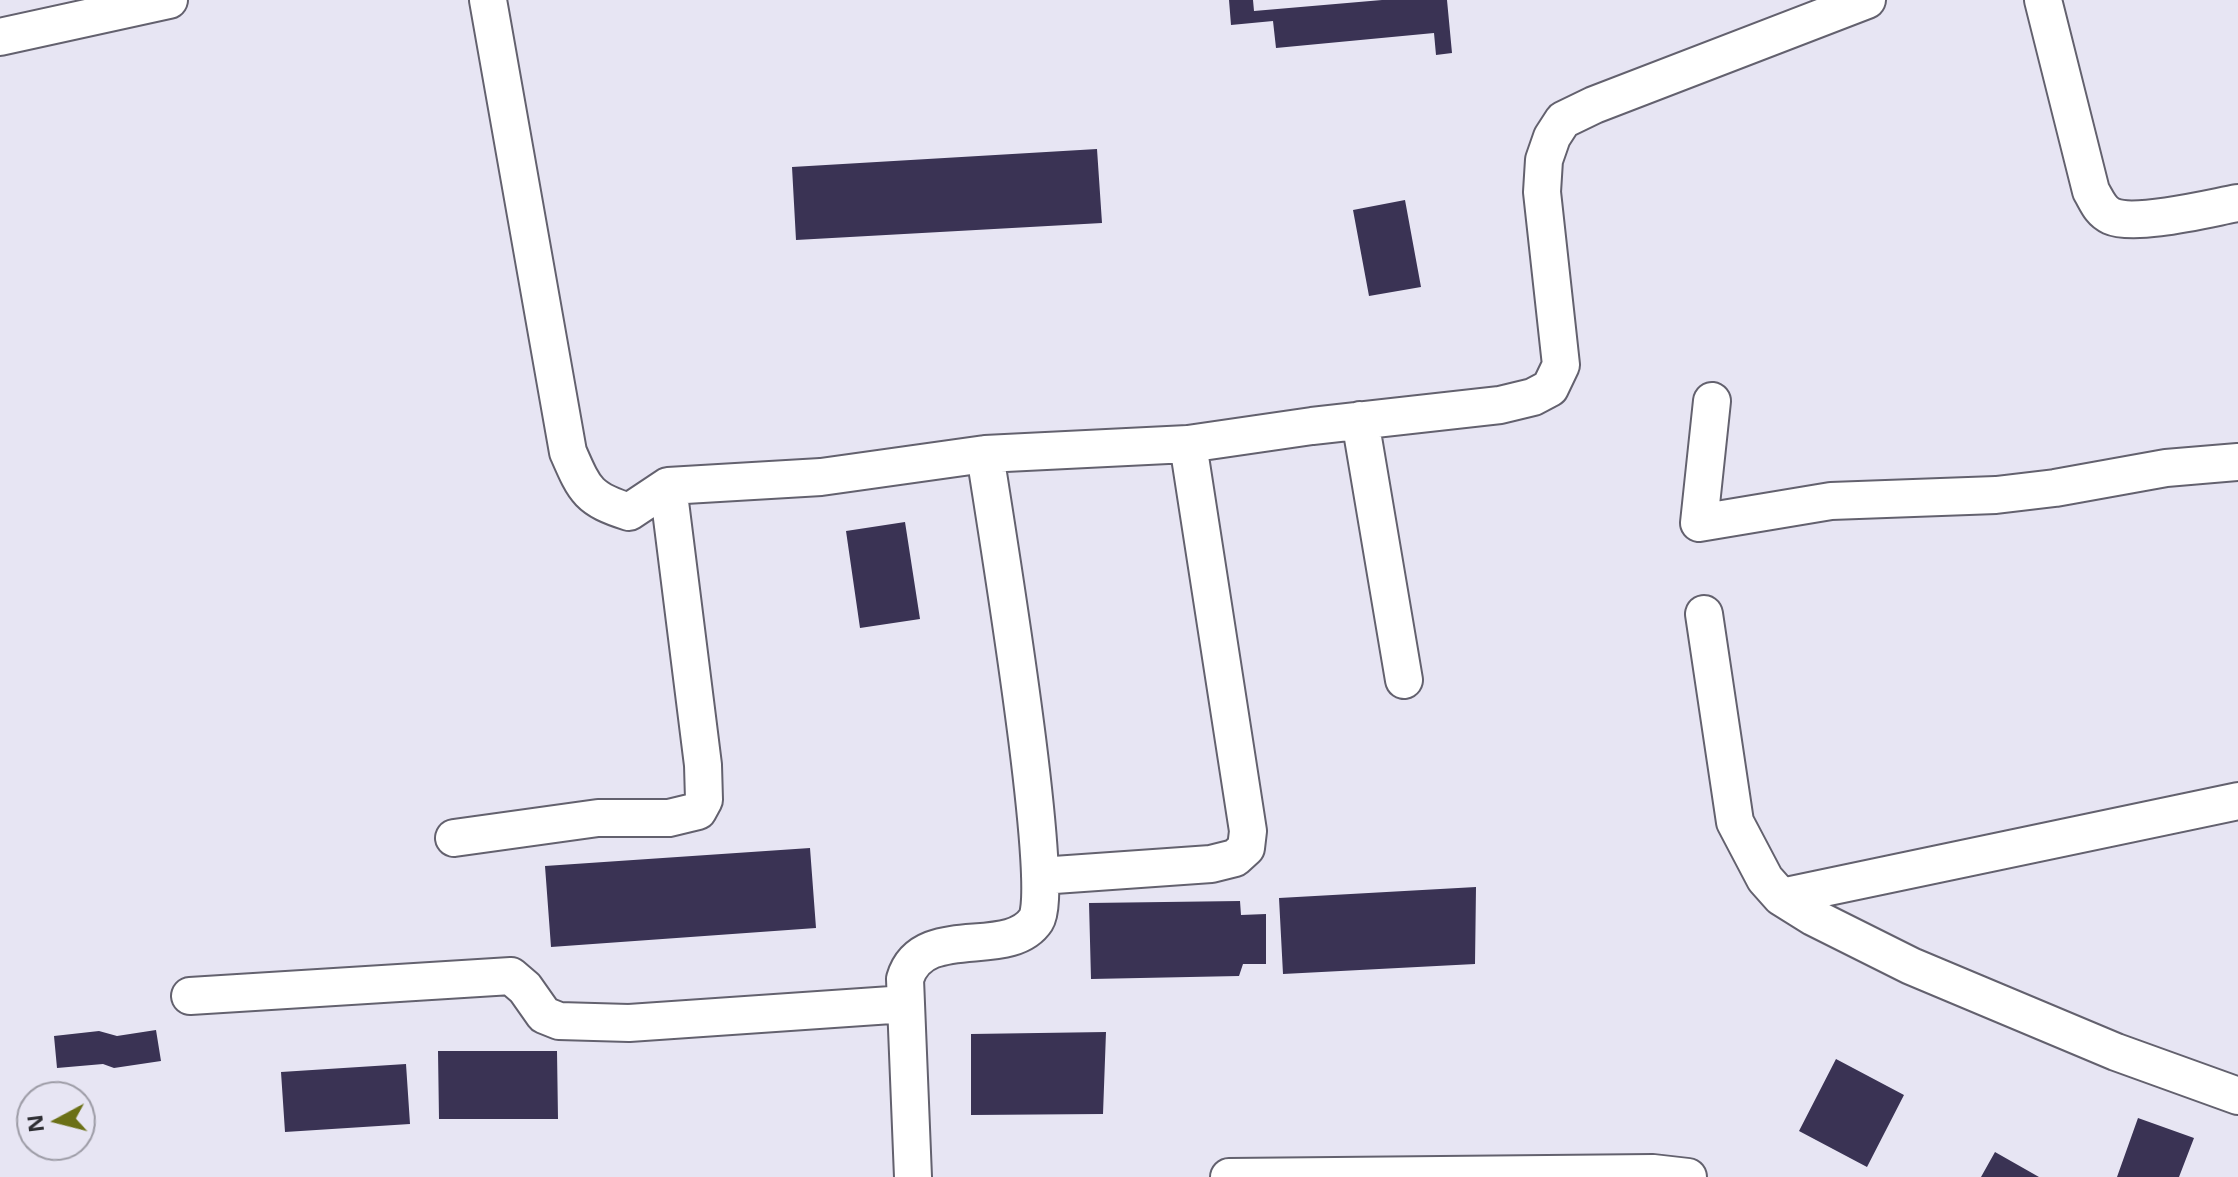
<!DOCTYPE html>
<html>
<head>
<meta charset="utf-8">
<style>
  body { margin:0 }
  #map { position:relative; width:2238px; height:1177px; overflow:hidden; background:#e7e5f3; font-family:"Open Sans",sans-serif }
  canvas { display:block }
  .north { position:absolute; left:16px; top:1081px; width:80px; height:80px; box-sizing:border-box; background:#e7e5f3; border:2px solid #9d9ca6; border-radius:50%; rotate:263deg; font-size:22px; font-weight:700; line-height:32px; text-align:center; color:#2e2e33 }
  .north::after { content:''; display:block; margin:auto; width:28px; height:36px; background:#6b7016; clip-path:polygon(50% 0,100% 100%,50% 72%,0 100%) }
</style>
</head>
<body>
<div id="map">
<canvas width="2238" height="1177"></canvas>
<div class="north">N</div>
</div>
<script>
const context = document.querySelector('canvas').getContext('2d');
context.lineJoin = 'round';
function fill(path, color) { context.fillStyle = color; context.fill(path, 'evenodd'); }
function strokePath(path, color, width, dash) { context.strokeStyle = color; context.lineWidth = width; context.lineCap = dash ? 'butt' : 'round'; context.setLineDash(dash || []); context.stroke(path); }
const building = new Path2D(`
  M1229 0H1253L1254 11 1382 0H1447L1452 53 1436 55 1434 33 1276 48 1273 21 1231 25Z
  M1097 149 1102 223 796 240 792 167Z
  M1405 200 1421 287 1369 296 1353 210Z
  M905 522 920 619 860 628 846 531Z
  M810 848 816 928 551 947 545 866Z
  M1476 887 1475 964 1283 974 1279 898Z
  M1240 901 1241 915 1266 914V964H1243L1239 976 1091 979 1089 903Z
  M156 1030 161 1061 114 1068 103 1064 57 1068 54 1036 99 1031 117 1036Z
  M1106 1032 1103 1114 971 1115V1034Z
  M438 1051H557L558 1119H439Z
  M1836 1059 1904 1095 1867 1167 1799 1131Z
  M406 1064 410 1124 285 1132 281 1072Z
  M2138 1118 2194 1138 2179 1177H2117Z
  M1995 1152 2039 1177H1981Z`);
const minor = new Path2D(`
  M488 0 568 452C585 491 588 499 629 512L668 486 821 477 985 454 1188 444 1312 426 1500 405 1533 397 1550 388 1561 365 1542 192 1544 160 1552 137 1563 120 1594 105 1867 0
  M2043 0 2091 191C2097 201 2100 211 2111 216 2135 227 2210 208 2238 203
  M0 37 169 0
  M1712 401 1699 523 1831 501 1996 495 2055 488 2166 468 2238 462
  M1360 420 1404 680
  M1704 614 1735 822 1765 879 1781 897 1813 917 1911 966 2116 1052 2238 1096
  M454 838 598 818H669L698 811 704 800 703 765 668 486
  M1040 876 1211 864 1235 858 1246 848 1248 831 1188 444
  M1781 897 2238 801
  M190 996 511 976 525 988 544 1015 559 1021 629 1023 906 1004
  M913 1177 905 979C922 921 1009 961 1036 920 1057 889 994 515 985 454
  M1229 1177 1653 1173 1688 1177`);
fill(building, '#3a3354');
strokePath(minor, '#63616e', 40);
strokePath(minor, '#fff', 36);
</script>
</body>
</html>
